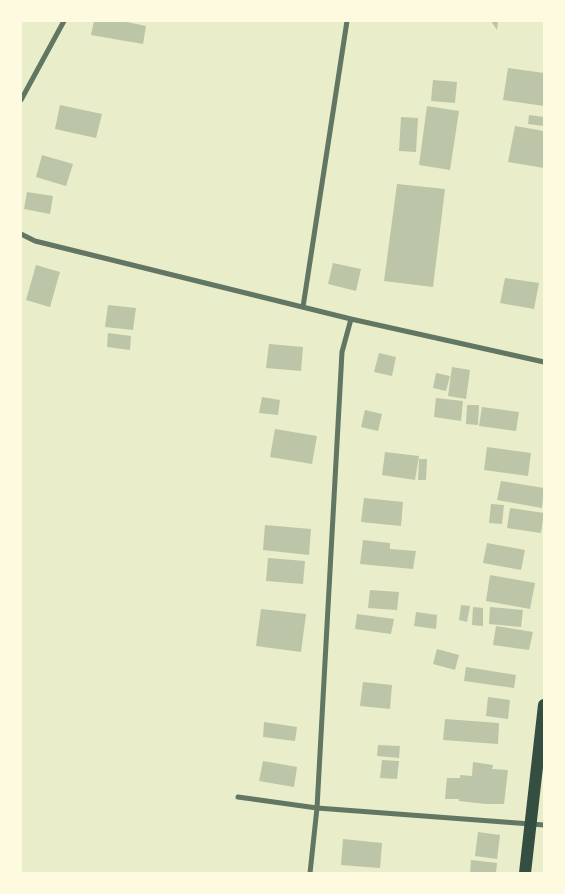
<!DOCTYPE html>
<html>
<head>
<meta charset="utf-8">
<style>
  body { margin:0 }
  #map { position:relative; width:565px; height:894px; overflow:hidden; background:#e9edc9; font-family:Merriweather,serif }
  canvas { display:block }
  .frame { position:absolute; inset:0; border:22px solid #fefae0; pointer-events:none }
</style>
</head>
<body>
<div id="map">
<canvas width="565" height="894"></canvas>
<div class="frame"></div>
</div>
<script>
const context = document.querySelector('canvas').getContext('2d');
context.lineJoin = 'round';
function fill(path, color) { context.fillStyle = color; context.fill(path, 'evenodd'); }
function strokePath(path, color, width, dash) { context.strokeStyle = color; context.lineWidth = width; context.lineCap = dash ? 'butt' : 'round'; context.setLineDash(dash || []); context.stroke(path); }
const building = new Path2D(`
  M94 21H122L146 26 143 44 91 35Z
  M491 21H498L497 30Z
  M508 68 544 73V106L503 100Z
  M433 80 457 82 455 103 431 101Z
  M60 105 102 114 96 138 55 129Z
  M427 106 459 111 450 170 419 165Z
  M529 115 544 117V126L528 124Z
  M401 117 418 118 416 152 399 151Z
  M515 126 544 131V168L508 162Z
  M42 155 73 164 66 186 36 177Z
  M397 184 445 189 433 287 384 281Z
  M27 192 53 196 50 214 24 209Z
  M333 263 361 269 356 291 328 284Z
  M36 265 60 272 50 307 26 300Z
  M505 278 539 283 534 309 500 303Z
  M108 305 136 308 133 330 105 327Z
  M108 333 131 336 130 350 107 347Z
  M269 344 303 347 301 371 266 368Z
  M379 353 396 357 392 376 374 372Z
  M452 367 470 370 466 399 448 396Z
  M436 373 450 376 446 391 433 388Z
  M262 397 280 400 278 415 259 413Z
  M436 398 463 401 461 421 434 417Z
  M467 405H479L478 425 466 424Z
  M482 407 519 412 516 431 479 426Z
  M365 410 382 414 378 431 361 427Z
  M275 429 317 436 312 464 270 457Z
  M487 447 531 453 528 476 484 470Z
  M385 452 419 456 415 480 382 475Z
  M419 459H427L426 480H418Z
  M501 481 544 488 542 508 497 500Z
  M364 498 403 502 401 526 361 522Z
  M491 504 504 505 502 524 489 523Z
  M510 508 544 513 541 533 507 528Z
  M265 525 311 529 309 555 263 550Z
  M363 540 390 543V549L416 551 413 569 360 564Z
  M487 543 525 550 521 570 483 563Z
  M268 558 305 561 303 584 266 581Z
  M490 575 535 583 530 609 486 601Z
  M370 590 399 592 397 610 368 608Z
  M461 605 470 606 467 622 459 620Z
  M473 607 483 608V626L472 625Z
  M490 607 523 610 521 627 489 624Z
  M261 609 306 614 301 652 256 646Z
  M416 612 437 615 436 629 414 626Z
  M357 614 394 619 391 634 355 629Z
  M496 626 533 632 529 650 493 645Z
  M437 649 459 655 455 670 433 664Z
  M466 667 516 675 514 688 464 681Z
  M363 682 392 685 390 709 360 706Z
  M488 697 510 700 508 719 486 716Z
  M445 719 499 723 498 744 443 740Z
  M264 722 297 727 295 741 263 737Z
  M378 745 400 746 399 758 377 756Z
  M382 760 399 761 397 779 380 778Z
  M263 761 297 767 294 787 259 781Z
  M473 762 493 765 492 769 508 770 504 804H486L459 801V791V799H445L447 778H460V775L472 776Z
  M478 832 500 835 497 859 475 856Z
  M343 839 382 843 380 868 341 865Z
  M471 860 497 863 496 873H470Z`);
const minor = new Path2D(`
  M21 100 64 21
  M21 234 35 241 351 319 544 362
  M303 307 347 21
  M238 797 317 808 544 825
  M310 873 317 808 342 352 351 319`);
const primary = new Path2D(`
  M525 873 544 705`);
fill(building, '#bcc5a7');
strokePath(minor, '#617663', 5);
strokePath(primary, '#344e41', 12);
</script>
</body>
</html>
